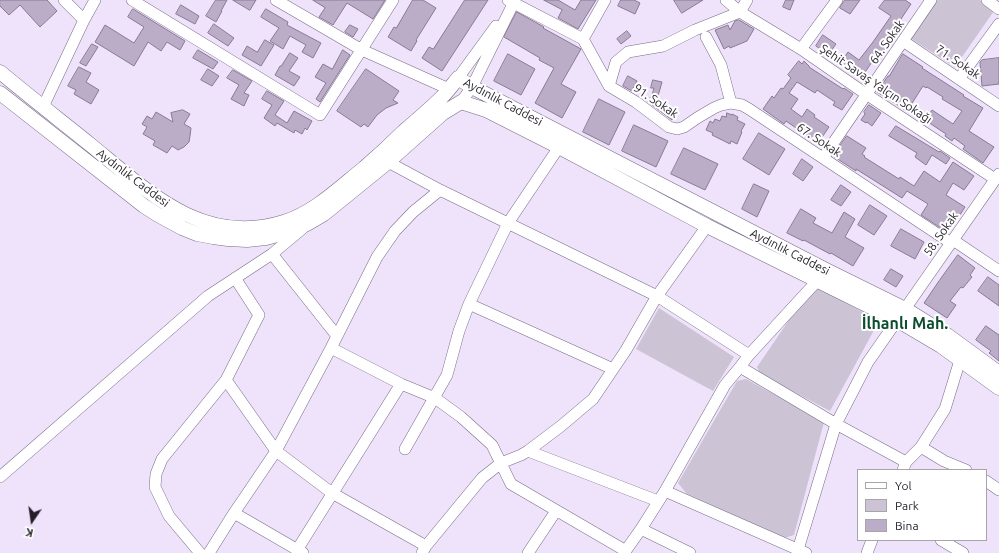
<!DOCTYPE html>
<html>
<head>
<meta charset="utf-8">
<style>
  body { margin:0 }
  #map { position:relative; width:999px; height:553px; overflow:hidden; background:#efe3fb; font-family:Ubuntu,sans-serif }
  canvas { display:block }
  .legend { position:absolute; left:857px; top:469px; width:130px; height:72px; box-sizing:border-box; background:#fff; border:1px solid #a7a5a9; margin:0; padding:5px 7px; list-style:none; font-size:12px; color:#231e28 }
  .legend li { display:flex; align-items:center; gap:8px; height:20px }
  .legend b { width:20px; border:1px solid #a7a5a9 }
  .north { position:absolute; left:12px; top:501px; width:40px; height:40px; -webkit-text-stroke:3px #fff; paint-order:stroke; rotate:193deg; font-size:11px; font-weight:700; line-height:16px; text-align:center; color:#231e28 }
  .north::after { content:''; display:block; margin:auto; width:14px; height:18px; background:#231e28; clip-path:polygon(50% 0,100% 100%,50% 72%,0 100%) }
</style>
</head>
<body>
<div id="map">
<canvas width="999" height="553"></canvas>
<ul class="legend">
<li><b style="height:5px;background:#fff"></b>Yol</li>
<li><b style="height:11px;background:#ccc3d5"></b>Park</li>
<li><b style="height:11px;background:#bbadc8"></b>Bina</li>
</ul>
<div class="north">K</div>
</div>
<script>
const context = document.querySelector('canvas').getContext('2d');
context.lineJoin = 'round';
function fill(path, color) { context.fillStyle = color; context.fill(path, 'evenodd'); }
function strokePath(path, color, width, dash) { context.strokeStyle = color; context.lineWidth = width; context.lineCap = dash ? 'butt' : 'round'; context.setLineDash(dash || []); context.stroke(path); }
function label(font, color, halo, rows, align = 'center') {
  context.font = font + ' Ubuntu,sans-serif'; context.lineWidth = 4; context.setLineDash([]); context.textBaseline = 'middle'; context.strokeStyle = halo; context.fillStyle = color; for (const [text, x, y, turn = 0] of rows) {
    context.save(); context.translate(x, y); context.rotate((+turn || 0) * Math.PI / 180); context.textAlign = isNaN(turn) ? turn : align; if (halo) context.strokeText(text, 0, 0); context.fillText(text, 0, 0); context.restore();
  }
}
const green = new Path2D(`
  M936 0H980L994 11 955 67 910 38Z
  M813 285 879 321 830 411 760 374 757 367Z
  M659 308 734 357 713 391 636 349Z
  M746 379 824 422 794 535 784 538 687 494 678 483 737 381Z`);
const building = new Path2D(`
  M0 0H47L57 11 40 27 20 5 9 15 0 6Z
  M216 0H227L221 11H222L216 22 206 16Z
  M233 0H256L250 10Z
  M313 0H385L373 19 347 3 333 25 319 17 325 8Z
  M413 0H423L436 8 416 40 417 41 411 51 388 37 394 27 396 28Z
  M465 0H488L442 71 422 58 429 47 433 49Z
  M544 0H558L575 10 581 0H596L578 29 558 18 562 10Z
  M621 0H634L640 3 635 14 618 6Z
  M674 0H703L682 13Z
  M786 0H794L790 10 783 7Z
  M845 0H860L850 14 840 8Z
  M885 0H905L911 4 895 28 897 30 890 40 891 41 874 63 872 62 861 78 840 64 848 52 859 60 873 42 891 16 879 8Z
  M181 5 199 16 195 24 176 14Z
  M133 9 185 41 180 50 167 42 161 51 148 42 134 66 95 42 105 25 134 43 144 27 128 17Z
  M266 9 288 22 287 25 321 43 313 58 302 52 306 45 290 36 283 49 270 41 279 28 261 17Z
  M517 12 544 27 543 28 581 49 561 84 576 92 562 118 535 103 554 68 539 60 540 58 504 37Z
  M739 20 754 29 747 41 730 48 729 46 724 49 715 30 728 25 730 30 735 21Z
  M214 24 234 38 228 46 208 33Z
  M350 25 358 29 353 37 345 32Z
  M627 31 631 36 621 44 617 39Z
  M823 35 836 44 828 55 816 46Z
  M265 40 274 45 261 66 242 55 247 46 257 52Z
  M92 44 98 47 86 66 80 63Z
  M198 50 218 62 213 69 193 58Z
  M343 50 350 55 320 102 316 99 326 83 315 77 323 64 332 69Z
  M290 53 298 58 289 71 300 77 294 86 275 75 280 66H281Z
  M508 54 535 69 521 95 494 81Z
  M903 54 923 67 922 68 964 95 963 96 983 108 969 131 994 147 983 163 963 149 965 146 954 138 952 141 945 136 946 134 925 120 932 110 953 124 962 111 942 99 943 97 927 87 926 88 923 86 907 111 877 92 888 76H889Z
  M999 58V84L982 86 980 62 982 60Z
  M799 61 802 64 804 61 809 66V67L843 89 844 88 853 94 842 110 833 105 835 102 817 90 815 93 797 82 789 93 798 99 791 109 802 117 807 109 815 115 814 117 829 127 818 143 786 121 784 124 763 109 772 96 774 98 781 88 783 89 791 78 788 75Z
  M79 67 91 73 86 82 99 90 91 104 74 94 76 90 68 86Z
  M208 69 219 76 212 86 201 80Z
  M366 69 399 91 393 100 398 103 386 108 377 115 368 127 364 124 361 127 337 111Z
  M233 70 252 81 244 93 249 95 244 106 231 99 239 85 227 78Z
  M628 76 637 81 632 91 623 86Z
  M653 80 662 82 658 96 652 95 654 88H651Z
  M267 91 284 101 275 115 287 123 294 111 312 121 307 130 305 128 302 134 295 130 294 133 277 123 275 126 264 118 272 105 262 99Z
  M651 97 657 100 655 104 665 109 666 107 676 114 672 120 648 102Z
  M599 99 625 112 609 145 583 132Z
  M869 105 881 113 872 126 867 122 866 123 861 120 865 114 864 112Z
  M183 110 190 114 184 124 191 128 190 136 189 142 184 147 178 150 172 146 167 153 153 145 155 141 143 134 147 127 142 124 147 116 152 119 156 112 173 122 171 113Z
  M727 113 732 115V114L738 117 737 120 745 124 741 131 742 132 737 144 731 141 730 144 712 135 713 133 706 130 710 121 713 123 715 119 720 121 722 116 726 117Z
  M634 125 668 141 656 167 622 151Z
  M896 126 939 152 940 151 950 158 946 164 932 155 926 165 915 157 917 153 889 136Z
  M759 133 785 149 769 175 743 159Z
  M847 136 866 148 862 154 865 156 864 157 899 179 900 177 914 186 924 171 940 182 953 162 974 176 964 190 953 183 946 195 965 207 956 221 954 220 947 232 921 215 928 204 907 191 902 198 856 169V171L833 156Z
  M684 148 718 164 705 190 671 174Z
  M802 159 813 167 803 181 793 174Z
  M754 184 769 191 757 217 742 209Z
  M841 185 851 192 841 206 831 200Z
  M870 205 887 216 874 235 858 225Z
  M801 209 816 218 813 223 832 233 844 212 855 219 845 237 864 248 853 266 831 253 830 254 804 240 803 241 787 233Z
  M901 229 924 242 915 259 891 246Z
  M958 255 975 268 970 275 972 277 963 288 961 287 950 301 956 305 947 318 924 303 939 281Z
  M891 269 903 276 896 287 884 280Z
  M988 277 999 285V306L978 291Z
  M986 326 999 335V361L989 353 991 351 976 340Z`);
const minor = new Path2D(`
  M64 0 84 20
  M132 0 320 115 393 0
  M276 0 362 50 449 89
  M508 0 583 39 609 86
  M726 0 740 12 801 49 866 94 995 179
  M987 0 999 9
  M706 37 721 65 731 103 742 105 749 109 951 243
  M583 39 605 0
  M903 41 999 106
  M801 49 837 0
  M458 78 496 26
  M959 79 999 24
  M609 86 616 62 628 52 663 46 695 30 740 12 747 0
  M609 86 636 102 669 127 677 129 684 127 697 118 714 108 721 105 731 103
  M461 102 472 87 515 0
  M43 107 84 20 95 0
  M823 158 931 0
  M388 162 440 190 657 296 749 355
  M953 240 999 271
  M272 254 337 336
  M817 281 749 355 740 367 836 424 906 462
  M469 304 613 369
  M331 348 401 384 435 398 461 417 492 445 511 484 626 551
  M960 360 945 409 921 447 944 461 966 470
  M226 380 276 451 332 493 426 546
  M405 449 447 375 459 331 469 304 508 223 559 147
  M528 451 658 501
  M903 470 906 462 921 447
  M0 477 208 296 272 254 302 229
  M986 481 999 490
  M665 491 806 553
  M234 513 303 553
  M641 529 690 553
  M941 540 963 553
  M200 553 169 516 155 487 156 474 162 459 226 380 259 315 235 278
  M209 553 234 513 276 451 331 348 377 257 395 231 413 212 440 190
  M297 553V550L401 384
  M422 553 426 546 482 478 501 463 521 455 528 451 561 426 593 399 626 350 657 296 707 226
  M528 553 556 511
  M624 553 641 529 665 491 725 385 740 367
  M797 553 836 424 868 362 999 174
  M867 553 872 540`);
const major = new Path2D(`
  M0 72C30 97 61 121 92 146 149 193 204 247 284 222 315 212 339 188 364 168 378 156 391 144 404 131 417 120 430 109 442 97 448 91 453 84 458 78L472 87 826 270 905 309 947 335 999 373
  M0 93 144 206 158 215 182 228 197 234 213 237 228 239 247 240 266 238 285 233 307 224 324 214 388 162 443 113 461 102 486 110 559 147 707 226 897 320 941 346 999 388`);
const streetNames = [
  ["64. Sokak",887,42,-55],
  ["71. Sokak",958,62,34],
  ["Şehit Savaş Yalçın Sokağı",876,84,34],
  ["91. Sokak",656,101,34],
  ["Aydınlık Caddesi",503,102,28],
  ["67. Sokak",819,140,34],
  ["Aydınlık Caddesi",133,178,37],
  ["58. Sokak",941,234,-55],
  ["Aydınlık Caddesi",790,252,27]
];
const districtNames = [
  ["İlhanlı Mah.",905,324]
];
fill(green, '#ccc3d5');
fill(building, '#bbadc8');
strokePath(building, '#887a95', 1);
strokePath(minor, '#786b85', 12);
strokePath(major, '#786b85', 15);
strokePath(minor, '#fff', 11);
strokePath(major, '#fff', 14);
label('12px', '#231e28', '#fff', streetNames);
label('bold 16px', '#0d4d30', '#fff', districtNames);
</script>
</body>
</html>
